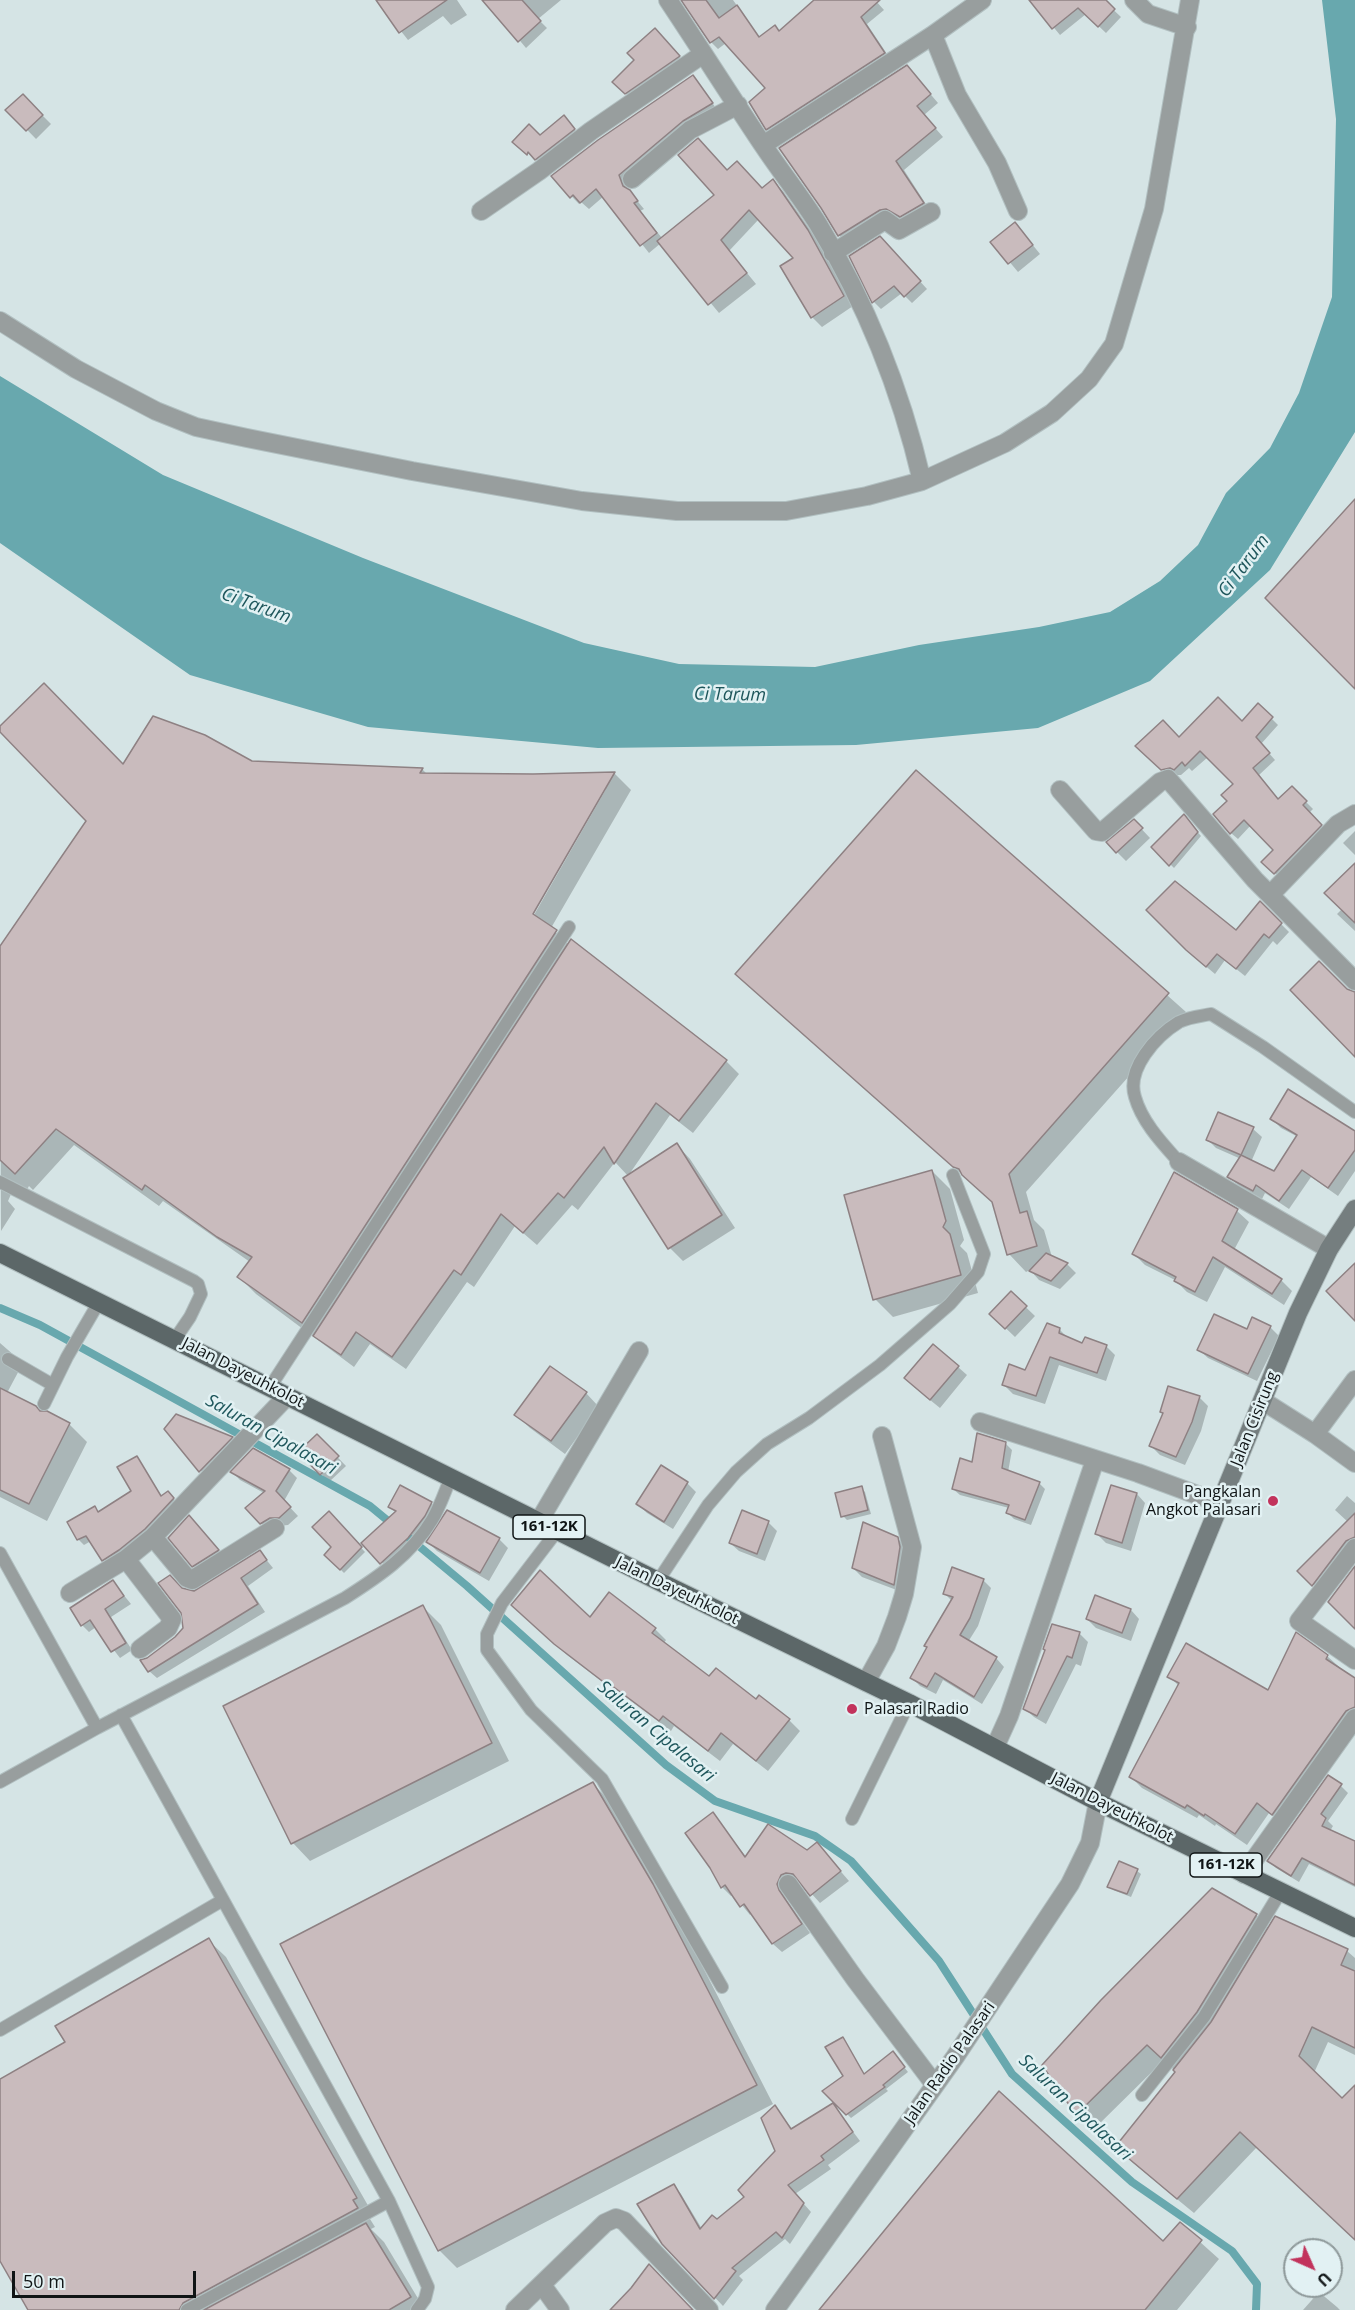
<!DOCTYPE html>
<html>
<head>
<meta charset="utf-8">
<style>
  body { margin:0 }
  #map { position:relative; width:1355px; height:2310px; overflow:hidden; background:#d5e4e5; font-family:"Open Sans",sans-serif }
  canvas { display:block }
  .north { position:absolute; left:1283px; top:2238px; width:60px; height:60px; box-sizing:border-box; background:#e2f1f3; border:2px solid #8e999a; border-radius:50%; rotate:135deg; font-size:16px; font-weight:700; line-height:24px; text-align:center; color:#0f1415 }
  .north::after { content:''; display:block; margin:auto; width:21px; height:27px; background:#c2335c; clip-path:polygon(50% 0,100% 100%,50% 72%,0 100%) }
  .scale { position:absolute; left:12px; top:2271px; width:184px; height:27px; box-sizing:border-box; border:3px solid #0f1415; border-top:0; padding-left:8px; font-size:18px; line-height:21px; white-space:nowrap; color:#0f1415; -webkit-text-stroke:4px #e2f1f3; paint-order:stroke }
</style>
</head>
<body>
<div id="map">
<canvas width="1355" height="2310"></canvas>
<div class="north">U</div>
<div class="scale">50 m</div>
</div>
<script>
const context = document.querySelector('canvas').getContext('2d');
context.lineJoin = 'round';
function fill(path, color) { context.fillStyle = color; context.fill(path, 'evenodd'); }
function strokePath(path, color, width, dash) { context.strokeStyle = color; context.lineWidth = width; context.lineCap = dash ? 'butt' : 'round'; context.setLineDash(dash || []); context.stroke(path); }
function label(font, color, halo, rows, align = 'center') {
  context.font = font + ' "Open Sans",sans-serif'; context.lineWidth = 5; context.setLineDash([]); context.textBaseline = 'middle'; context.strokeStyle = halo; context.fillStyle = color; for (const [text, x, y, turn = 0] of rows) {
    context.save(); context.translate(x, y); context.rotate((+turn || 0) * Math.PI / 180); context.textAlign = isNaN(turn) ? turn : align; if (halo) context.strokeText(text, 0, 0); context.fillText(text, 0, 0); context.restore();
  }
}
const water = new Path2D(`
  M1322 0H1355V432L1270 570 1150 681 1038 728 856 745 598 748 368 727 190 675 0 543V376L163 475 363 558 584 643 679 664 815 667 919 645 1039 627 1110 612 1160 581 1198 545 1226 493 1270 448 1299 393 1332 297 1336 119Z`);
const shadow = new Path2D(`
  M392 0H457L467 15 451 25 443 16 408 40 382 7Z
  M486 0H561L538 19 547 28 526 48Z
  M683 0H733L760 38 775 27 780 32 816 0H875L884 10 867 24 891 60 774 135 767 129V88L726 43 718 49 711 42Z
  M1031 0H1103L1121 17 1106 33 1086 14 1060 35Z
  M661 36 685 63 632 100 614 82Z
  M915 76 938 103 924 115 943 137 904 170 931 212 909 224 895 216 848 244 839 235 822 207Z
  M693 77 719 112 626 183 629 191 644 209 640 211 662 238 716 195 728 172 762 189 773 181 783 191 818 241 853 306 822 327 812 317 796 258 759 219 729 251 756 284 719 313 661 243 649 253 604 196 589 209 581 202 579 204 553 177Z
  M23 96 51 124 36 139 8 110Z
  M568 121 578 134 540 163 514 142 540 137Z
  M1023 233 1040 254 1018 272 993 242Z
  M888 246 927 289 912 303 902 293 881 309 874 302 851 257Z
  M1258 705 1278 725 1261 744 1275 760 1259 775 1279 800 1292 788 1313 809 1309 813 1327 832 1282 880 1263 862 1275 850 1251 825 1238 839 1231 833 1229 801 1235 784 1208 757 1192 771 1189 768 1181 775H1169L1144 753 1179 739 1242 723Z
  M0 728 123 766 251 762 422 769 428 775 533 776 614 773 631 790 551 928 569 945 726 1061 739 1074 693 1133 670 1115 628 1176 615 1162 578 1210 572 1205 537 1245 515 1226 474 1287 467 1282 406 1369 370 1344 354 1367 256 1294 239 1277 250 1262 163 1201 159 1206 74 1145 33 1190 29 1186 25 1193 12 1192 8 1201 15 1209 1 1231 0 948 88 820ZM603 789H606L530 922 528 920Z
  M917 772 1186 1012 1026 1192 1034 1220 1044 1230 1052 1257 1067 1264 1076 1273 1060 1289 1039 1280 1030 1270 1026 1272 1009 1254 995 1204 737 974Z
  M1187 820 1201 836 1174 868 1153 847Z
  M1134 821 1150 838 1126 861 1117 852Z
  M1355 831V855L1343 843Z
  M1355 865V931L1337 914 1342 909Z
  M1261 904 1289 932 1277 945 1273 941 1245 976 1225 960 1215 974 1196 958 1237 932Z
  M1272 1119 1355 1134V1171L1338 1196 1311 1177 1289 1209 1265 1193 1262 1199 1238 1185 1229 1177 1241 1159 1216 1148 1208 1140 1253 1129 1262 1137 1251 1162 1274 1173 1298 1137 1281 1128Z
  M677 1145 690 1159 735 1228 683 1261 670 1248Z
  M932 1171 950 1189 964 1240 960 1246 967 1253 978 1293 893 1317 875 1299Z
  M1237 1211 1249 1222 1234 1250 1281 1280 1292 1291 1284 1305 1225 1267 1207 1302 1187 1292 1175 1280 1145 1265 1134 1254Z
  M1011 1293 1035 1316 1015 1337 991 1314Z
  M1270 1327 1279 1336 1257 1381 1208 1358 1199 1350 1247 1331Z
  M1060 1330 1069 1339 1083 1345 1106 1346 1115 1355 1106 1381 1059 1365 1045 1404 1013 1394 1004 1385 1026 1371Z
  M0 1343 23 1363 7 1393 41 1413 69 1424 87 1442 47 1521 0 1497Z
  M958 1367 967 1375 940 1408 914 1387Z
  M586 1393 599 1407 565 1454 530 1428 516 1415Z
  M1199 1397 1208 1406 1201 1431 1185 1465 1160 1455 1151 1446Z
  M166 1429 232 1438 240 1447 209 1480Z
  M317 1436 346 1466 329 1482 300 1452Z
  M1006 1444 1012 1450 1008 1472 1039 1483 1045 1489 1031 1525 1014 1519 1007 1512 1009 1508 960 1495 953 1489 973 1464Z
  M137 1457 162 1497 173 1498 179 1504 108 1565 91 1541 84 1545 78 1539 95 1508 99 1513 133 1492Z
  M661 1467 687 1483 696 1492 673 1529 647 1513 638 1504Z
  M289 1470 297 1478 284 1501 298 1516 288 1525 278 1526 269 1531 261 1523 264 1493 240 1480 232 1472Z
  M861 1488 865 1492 871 1514 847 1520 843 1516Z
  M1137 1494 1145 1503 1131 1551 1106 1543 1097 1534Z
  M1347 1496 1355 1503V1554L1324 1595 1299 1571 1348 1522 1335 1510Z
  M431 1503 440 1512 390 1571 364 1543 396 1513 390 1507Z
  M329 1513 365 1552 344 1573 326 1555 333 1547Z
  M768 1522 777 1531 765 1561 739 1551 730 1543Z
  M196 1525 225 1558 201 1573 193 1566Z
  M897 1538 906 1547 902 1592 862 1577 853 1568Z
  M499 1539 508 1548 489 1581 437 1551 428 1542Z
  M260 1552 273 1568 248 1586 265 1612 157 1678 149 1671 147 1659 176 1638 185 1629 194 1593Z
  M983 1580 991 1588 978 1626 968 1642 996 1658 1004 1667 982 1704 943 1680 936 1694 920 1686 912 1678 952 1601 944 1593Z
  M113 1582 131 1604 111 1617 132 1650 120 1658 96 1627 89 1632 82 1625Z
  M423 1607 441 1625 509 1761 310 1861 293 1843Z
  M1131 1610 1139 1619 1131 1641 1096 1628 1087 1619Z
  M524 1616 590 1619 655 1629 666 1640 664 1643 710 1678 789 1720 800 1731 768 1771 733 1744 720 1761 674 1726 671 1731 623 1695 622 1697 567 1655Z
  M1079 1633 1088 1642 1081 1666 1076 1664 1046 1724 1034 1717 1025 1709Z
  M1327 1656 1355 1681V1725L1284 1825 1269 1813 1247 1845 1216 1824 1215 1826 1199 1815 1197 1818 1142 1788 1130 1776 1179 1686 1169 1676 1269 1692Z
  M593 1784 611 1802 670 1903 773 2104 457 2268 439 2250Z
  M1341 1786 1348 1793 1328 1821 1333 1826 1330 1831 1355 1841V1887L1309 1864 1299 1882 1276 1868 1269 1861Z
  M713 1814 747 1858 807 1851 817 1844 849 1881 820 1903 801 1882 796 1881 785 1894 787 1900 810 1933 782 1952 773 1944 752 1913 750 1915 733 1894 731 1896 722 1887Z
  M1137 1871 1141 1874 1131 1897 1113 1890 1109 1886Z
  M1212 1890 1256 1915 1270 1929 1276 1918 1347 1951 1355 1958V2055L1328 2042 1314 2073 1342 2100 1355 2087V2239L1257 2147 1194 2213 1133 2163 1117 2147 1176 2072 1164 2060 1093 2130 1077 2114Z
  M208 1940 226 1957 374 2216 370 2219 375 2227 371 2229 384 2242 425 2310H30L0 2258V2078L2 2080 67 2043Z
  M843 2039 865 2075 896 2057 908 2072 886 2089 888 2091 851 2118 824 2091 845 2077Z
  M833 2105 860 2141 828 2165 831 2169 795 2194 811 2212 790 2244 785 2239 739 2276 743 2280 723 2306 663 2243 673 2186 681 2194 702 2229 717 2221 746 2197 777 2151 775 2107 793 2130Z
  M1180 2224 1219 2259 1177 2310H821L1163 2243Z
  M1319 2292 1337 2307 1340 2310H1303Z`);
const stream = new Path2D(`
  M0 1308 40 1325 370 1506 393 1525
  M402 1532 467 1586 666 1765 715 1801 815 1836 851 1861 939 1961 1012 2074 1132 2182 1232 2251 1257 2284 1256 2310`);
const building = new Path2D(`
  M376 0H447L399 33Z
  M482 0H522L541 21 518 42Z
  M681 0H706L719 18 737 5 759 37 775 25 779 31 814 0H880L861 17 885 53 766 130 749 102 765 88 719 37 710 43Z
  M1029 0H1106L1115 9 1098 27 1078 8 1052 29Z
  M655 28 680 56 625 94 612 82 634 60 627 53Z
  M907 65 931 94 917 106 936 128 896 161 924 203 900 217 886 209 880 210 838 236 821 208 779 148Z
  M693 75 713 103 683 121 619 175 623 186 630 190 638 201 634 203 657 233 640 246 596 189 580 203 573 195 570 198 551 176 598 140Z
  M23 94 43 115 26 131 5 110Z
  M564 115 575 129 535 160 528 152 527 155 512 142 529 124 540 135Z
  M698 138 727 170 737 161 762 188 773 179 808 230 844 296 811 318 780 266 793 258 749 210 721 240 747 273 708 305 657 241 714 195 678 155Z
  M1015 222 1033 245 1008 264 990 242Z
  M880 236 921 281 904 297 894 286 872 303 849 256Z
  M1355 499V689L1265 598Z
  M44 683 123 764 153 716 205 735 252 761 423 768 420 773 533 774 615 772 533 914 557 930 302 1323 237 1277 252 1257 217 1237 145 1185 142 1190 56 1129 15 1174 0 1160V946L86 821 0 732V726Z
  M1218 697 1242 721 1258 703 1273 717 1256 737 1270 753 1253 768 1278 799 1292 786 1307 801 1303 805 1322 825 1274 874 1261 862 1273 850 1244 820 1230 834 1213 814 1227 801 1221 795 1233 784 1200 751 1185 766 1182 762 1174 770 1170 768 1161 770 1135 746 1163 720 1179 737Z
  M916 770 1169 993 1009 1174 1020 1213 1027 1211 1037 1246 1007 1255 992 1202 962 1175 959 1169 953 1167 735 974Z
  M1184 814 1198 832 1169 866 1151 847Z
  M1134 819 1143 828 1116 853 1106 842Z
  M1355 863V923L1324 893Z
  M1175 881 1236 930 1260 901 1282 923 1269 938 1264 934 1236 969 1217 954 1206 967 1186 950 1146 910Z
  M571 939 727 1060 679 1121 656 1103 614 1164 604 1147 564 1198 558 1193 523 1233 501 1214 461 1275 454 1270 392 1357 356 1332 341 1355 313 1336Z
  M1319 961 1347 989 1355 992V1057L1290 990Z
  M1288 1089 1355 1131V1150L1328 1188 1302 1170 1279 1201 1256 1185 1253 1191 1227 1177 1241 1155 1274 1171 1297 1135 1270 1119Z
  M1218 1112 1254 1127 1241 1155 1206 1140Z
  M677 1143 722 1215 668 1249 623 1178Z
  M932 1170 946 1221 943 1227 950 1234 961 1275 873 1300 844 1195Z
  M1174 1172 1238 1209 1222 1241 1282 1279 1272 1294 1213 1257 1195 1292 1174 1281 1176 1277 1132 1254Z
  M1046 1253 1068 1263 1051 1281 1029 1271Z
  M1355 1263V1321L1326 1291Z
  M1011 1291 1027 1306 1005 1329 989 1314Z
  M1214 1314 1247 1329 1252 1317 1271 1326 1248 1374 1197 1350Z
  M1047 1323 1060 1328 1059 1333 1082 1343 1085 1337 1107 1345 1097 1373 1050 1357 1036 1396 1002 1385 1009 1364 1025 1370Z
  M933 1344 959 1366 930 1400 904 1378Z
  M550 1366 587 1392 551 1441 514 1415Z
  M1168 1386 1200 1396 1192 1422 1176 1457 1149 1446 1163 1413 1160 1412Z
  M0 1388 36 1406 40 1411H47L70 1423 29 1504 0 1490Z
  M176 1414 233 1437 199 1472 164 1429Z
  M977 1433 1006 1442 1002 1468 1040 1482 1025 1520 1006 1513 1009 1505 952 1489 960 1458 972 1462Z
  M317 1434 339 1456 320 1475 298 1452Z
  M253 1448 290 1469 276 1491 291 1507 279 1518H270L260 1524 245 1508 265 1491 230 1472Z
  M137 1456 161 1496 168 1491 174 1498 145 1529 119 1550 102 1561 86 1536 77 1540 67 1522 95 1506 98 1512 131 1491 117 1467Z
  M661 1465 688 1482 664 1522 636 1504Z
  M400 1485 432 1502 425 1516 408 1538 380 1564 361 1543 396 1511 388 1507Z
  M1111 1485 1137 1493 1122 1543 1095 1534Z
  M862 1486 868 1510 841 1517 835 1493Z
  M447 1510 500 1538 480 1573 426 1542Z
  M742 1510 769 1521 757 1554 729 1543Z
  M329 1511 362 1547 340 1570 324 1555 331 1547 312 1527Z
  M1355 1513V1537L1346 1541 1312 1586 1297 1571Z
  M189 1515 219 1550 192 1567 168 1538Z
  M863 1522 898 1537 900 1547 894 1585 852 1568Z
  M260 1550 267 1560 241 1578 258 1604 148 1672 140 1660 147 1658 175 1637 183 1628 181 1613 158 1583 170 1575 182 1588 194 1591Z
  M1355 1566V1629L1328 1602Z
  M952 1567 984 1579 970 1618 960 1635 997 1657 974 1697 935 1673 927 1687 910 1678 927 1647 924 1646 953 1597 943 1594Z
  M540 1570 590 1617 609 1592 656 1628 652 1633 709 1676 716 1668 756 1699 759 1695 790 1719 756 1761 721 1733 708 1751 663 1716 659 1721 611 1685 610 1687 554 1644 511 1605Z
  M113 1580 124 1596 105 1609 126 1643 111 1652 90 1620 81 1626 70 1608Z
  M1095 1595 1131 1609 1122 1633 1086 1619Z
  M423 1605 492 1743 291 1844 223 1706Z
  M1052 1624 1080 1632 1072 1658 1067 1656 1037 1716 1023 1709 1045 1650 1043 1649Z
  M1296 1632 1328 1655 1326 1659 1355 1678V1707L1346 1711 1272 1815 1257 1803 1235 1834 1205 1814 1204 1816 1187 1805 1185 1808 1129 1777 1179 1683 1167 1677 1186 1643 1268 1690Z
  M1328 1775 1342 1784 1321 1814 1326 1818 1322 1826 1355 1841V1885L1302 1858 1291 1876 1267 1861Z
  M593 1782 653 1884 757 2085 438 2251 280 1944Z
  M713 1812 745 1857 768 1824 807 1850 817 1842 841 1871 810 1896 793 1874 786 1873 781 1875 777 1884 779 1890 802 1924 772 1944 744 1904 740 1907 725 1885 721 1888 710 1868 685 1833Z
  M1119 1861 1138 1869 1127 1894 1107 1887Z
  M1212 1888 1257 1914 1197 2012 1161 2058 1147 2045 1076 2115 1042 2065 1101 2000Z
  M1275 1916 1348 1949 1341 1965 1355 1971V2048L1312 2027 1299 2056 1342 2098 1355 2085V2240L1240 2132 1177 2199 1115 2147 1175 2072 1173 2070 1211 2022Z
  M209 1938 357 2198 353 2200 358 2208 183 2303 179 2310H28L0 2261V2079L65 2042 55 2026Z
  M843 2037 864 2074 893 2051 905 2067 883 2085 885 2087 846 2115 822 2091 843 2076 825 2047Z
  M999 2091 1163 2241 1180 2222 1202 2240 1145 2310H819Z
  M833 2103 853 2132 821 2156 824 2160 788 2185 804 2203 782 2238 776 2232 732 2268 736 2271 714 2299 662 2244 637 2204 674 2184 700 2229 712 2215 717 2219 744 2197 738 2190 775 2151 761 2118 775 2105 791 2129Z
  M366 2223 411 2297 389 2310H204Z
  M649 2264 693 2310H610L631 2288Z`);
const service = new Path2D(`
  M1179 1162C1162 1143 1142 1122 1135 1097 1126 1069 1156 1036 1179 1022 1189 1017 1201 1016 1211 1014L1263 1047 1355 1112
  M0 1182 194 1281 198 1284 201 1294 190 1317 175 1339
  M8 1359 53 1385
  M270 1387 569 927
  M44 1404 67 1357 99 1302
  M557 1531 502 1603 487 1634V1650L531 1710 602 1779 722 1987
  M0 1553 97 1728
  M658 1581 708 1505 736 1472 767 1444 809 1418 880 1365 950 1304 978 1272 984 1254 953 1175
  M121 1715 389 2201 428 2287 425 2299 417 2310
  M0 1782 97 1728 345 1598C378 1577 411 1555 432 1520 440 1507 445 1491 451 1477
  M852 1819 909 1703
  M0 2030 223 1900
  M1142 2095 1204 2017 1281 1891
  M187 2310 389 2201`);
const minor = new Path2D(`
  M668 0C700 48 731 97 763 145 781 172 801 197 818 224 866 303 901 391 922 481
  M1134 0 1148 14 1187 27
  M933 35 957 95 997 163 1018 211
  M763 145 933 35 982 0
  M632 179 690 130 738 105
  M481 211 539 171 591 131 703 54
  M833 253 885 220 899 230 931 212
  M0 321 76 369 156 411 196 427 247 438 412 471 582 501 677 511H786L867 496 922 481 1005 443 1052 413 1089 379 1114 344 1154 209 1190 0
  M1060 790 1096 831 1102 832 1160 782 1168 779 1255 880 1270 895 1338 824 1355 814
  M1270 895 1355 981
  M1179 1162 1329 1249
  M1263 1401 1315 1434 1355 1463
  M980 1422 1138 1473 1219 1503
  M1315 1434 1355 1380
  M539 1521 639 1351
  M153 1537 187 1578 192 1580 275 1528
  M1355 1548 1299 1621 1355 1660
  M126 1559 172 1619 168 1628 140 1649
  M70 1593 126 1559 153 1537 287 1396
  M866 1682 886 1646 897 1617 904 1594 912 1547 882 1436
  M995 1747 1009 1716 1095 1460
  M1244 1874 1355 1718
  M788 1884 855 1979 935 2085
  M542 2285 560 2310
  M515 2310 605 2223 616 2218 624 2221 709 2310
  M775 2310 955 2057 1070 1884 1090 1843 1098 1802`);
const secondary = new Path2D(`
  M1098 1802 1298 1313 1329 1249 1355 1209`);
const primary = new Path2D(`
  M0 1253 658 1581 909 1703 1098 1802 1355 1928`);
const markers = [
  [1273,1501,6,"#c2335c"],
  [852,1709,6,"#c2335c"]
];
const shields = [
  [549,1527,72],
  [1226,1865,72]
];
const shieldNames = [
  ["161-12K",549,1527],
  ["161-12K",1226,1865]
];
const streetNames = [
  ["Jalan Dayeuhkolot",243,1373,27],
  ["Jalan Cisirung",1255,1419,-68],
  ["Jalan Dayeuhkolot",677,1591,26],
  ["Jalan Dayeuhkolot",1112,1808,27],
  ["Jalan Radio Palasari",950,2063,-55]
];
const poiNames = [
  ["Pangkalan",1261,1492],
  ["Angkot Palasari",1261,1510],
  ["Palasari Radio",864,1709,"left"]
];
const waterNames = [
  ["Ci Tarum",1244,566,-53],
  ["Ci Tarum",256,606,20],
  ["Ci Tarum",730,695,1],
  ["Saluran Cipalasari",271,1435,29],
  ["Saluran Cipalasari",656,1732,40],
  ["Saluran Cipalasari",1075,2108,43]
];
fill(water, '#68a8ae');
fill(shadow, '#0003');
strokePath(stream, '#68a8ae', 8);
fill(building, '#c9bbbd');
strokePath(building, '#8e8183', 1.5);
strokePath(service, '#b1bfc0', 14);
strokePath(minor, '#b1bfc0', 20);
strokePath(secondary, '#b1bfc0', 20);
strokePath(primary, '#b1bfc0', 20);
strokePath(service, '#989e9e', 12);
strokePath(minor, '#989e9e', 18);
strokePath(secondary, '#757e7f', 18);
strokePath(primary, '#5c6768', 18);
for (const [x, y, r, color] of markers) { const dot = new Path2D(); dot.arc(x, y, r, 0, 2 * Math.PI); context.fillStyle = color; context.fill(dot); strokePath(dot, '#e2f1f3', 2); }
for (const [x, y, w] of shields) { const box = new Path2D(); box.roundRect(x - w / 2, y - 12, w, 24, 4.5); context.fillStyle = '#e2f1f3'; context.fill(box); strokePath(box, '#0f1415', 1.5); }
label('bold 15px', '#0f1415', null, shieldNames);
label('16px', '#0f1415', '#e2f1f3', streetNames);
label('16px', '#0f1415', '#e2f1f3', poiNames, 'right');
label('italic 18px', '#1e565b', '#e2f1f3', waterNames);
</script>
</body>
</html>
